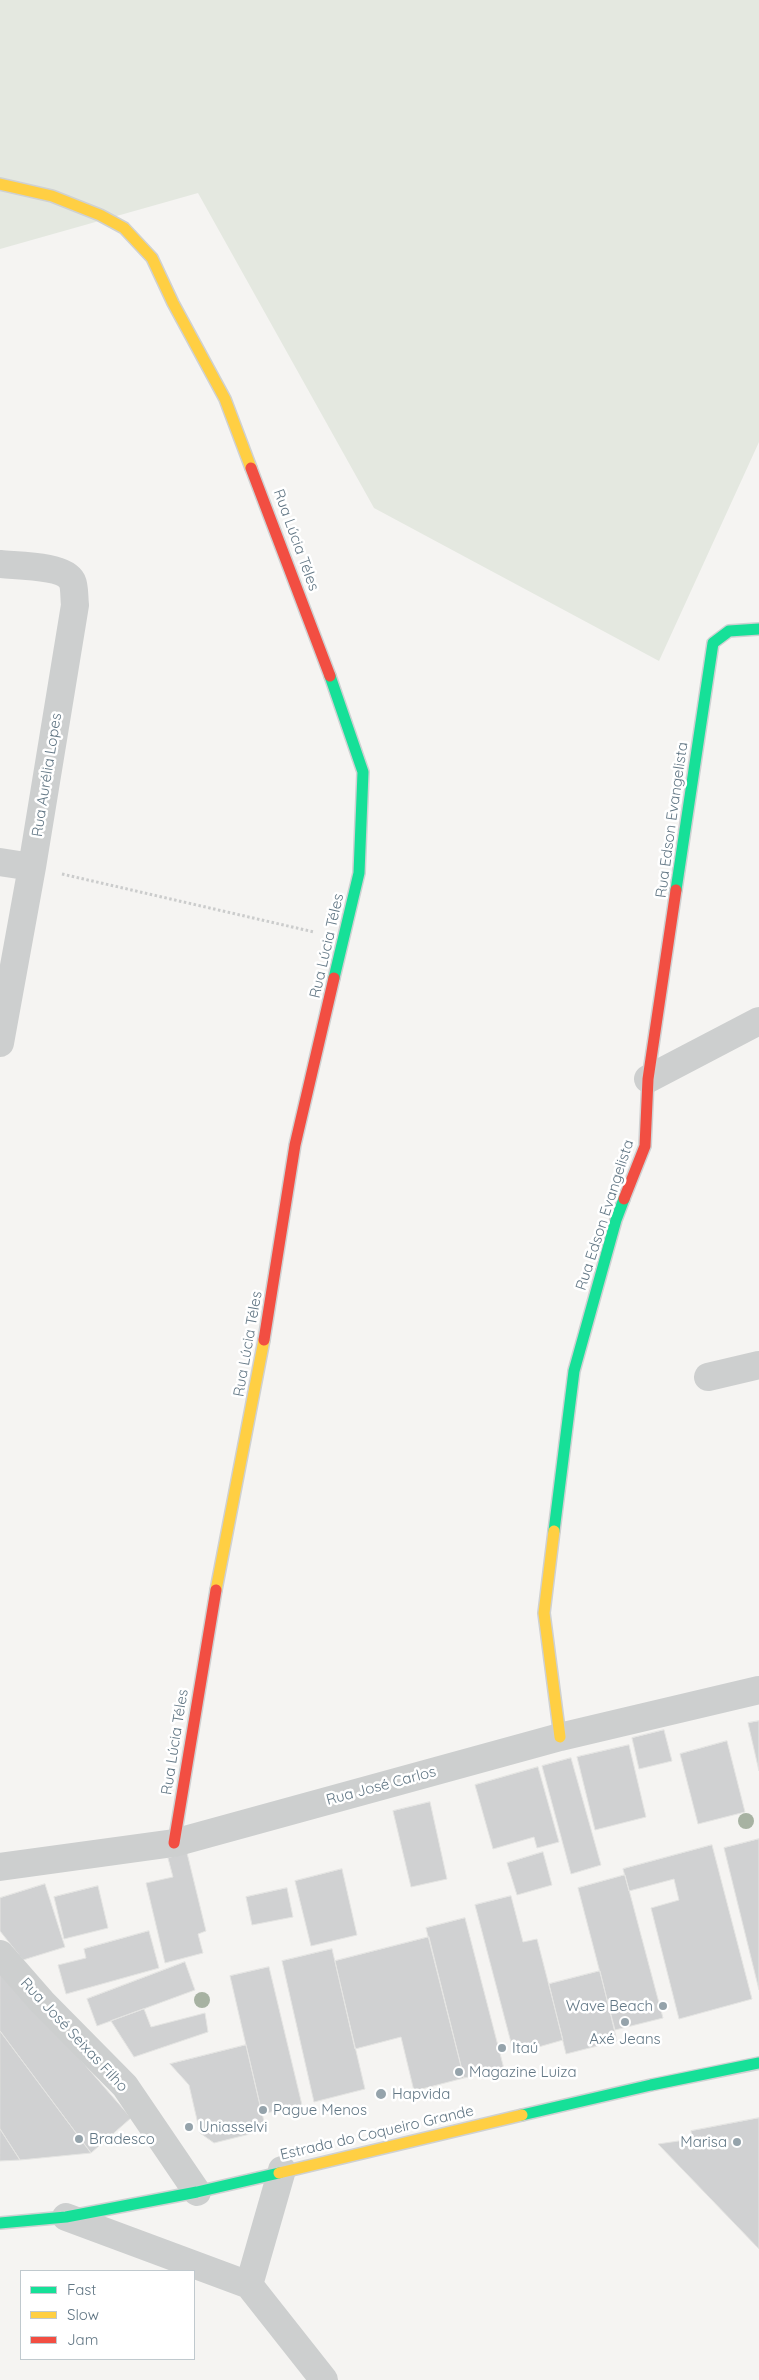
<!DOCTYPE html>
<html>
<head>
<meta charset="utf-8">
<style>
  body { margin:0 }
  #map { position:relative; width:759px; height:2380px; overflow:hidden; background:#f5f4f2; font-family:Quicksand,sans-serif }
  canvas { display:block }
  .legend { position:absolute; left:20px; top:2270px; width:175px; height:90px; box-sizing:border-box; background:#fff; border:1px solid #c0c9ce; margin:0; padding:6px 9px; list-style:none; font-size:15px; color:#627785 }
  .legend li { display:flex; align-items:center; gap:10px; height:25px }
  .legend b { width:25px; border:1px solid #c0c9ce }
</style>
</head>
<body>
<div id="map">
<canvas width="759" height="2380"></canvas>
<ul class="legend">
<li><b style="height:6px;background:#16e098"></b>Fast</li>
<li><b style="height:6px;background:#ffcf43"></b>Slow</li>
<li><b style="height:6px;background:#f24e42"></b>Jam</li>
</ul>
</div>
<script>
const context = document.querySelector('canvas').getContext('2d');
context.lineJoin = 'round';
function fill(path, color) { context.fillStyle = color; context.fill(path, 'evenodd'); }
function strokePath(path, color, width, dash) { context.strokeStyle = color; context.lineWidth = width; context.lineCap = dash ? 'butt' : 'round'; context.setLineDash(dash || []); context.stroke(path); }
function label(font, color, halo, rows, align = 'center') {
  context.font = font + ' Quicksand,sans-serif'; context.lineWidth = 5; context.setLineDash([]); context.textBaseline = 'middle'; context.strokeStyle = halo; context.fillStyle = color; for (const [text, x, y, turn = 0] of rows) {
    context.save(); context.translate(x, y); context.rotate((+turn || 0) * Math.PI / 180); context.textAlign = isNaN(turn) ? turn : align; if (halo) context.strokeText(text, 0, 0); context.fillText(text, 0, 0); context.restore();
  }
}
const green = new Path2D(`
  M0 0H759V442L659 661 374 508 198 193 0 249Z`);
const building = new Path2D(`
  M759 1721V1771L748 1723Z
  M664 1730 672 1761 639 1769 632 1738Z
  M727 1741 745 1812 698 1824 680 1754Z
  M629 1745 646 1817 595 1830 577 1757Z
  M571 1758 601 1865 571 1874 542 1766Z
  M538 1767 559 1842 537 1848 534 1837 493 1849 475 1785Z
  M430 1802 447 1879 411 1887 393 1811Z
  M759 1839V1990L724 1848Z
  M712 1845 752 1999 679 2019 651 1908 679 1900 674 1879 629 1891 623 1869Z
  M543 1852 552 1885 517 1895 507 1863Z
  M187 1853 206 1931 198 1934 203 1953 165 1963 146 1883 173 1877 168 1858Z
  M342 1869 357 1935 311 1946 295 1881Z
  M625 1875 663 2018 615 2030 578 1888Z
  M45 1884 65 1947 23 1960 0 1931V1898Z
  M98 1886 108 1928 64 1939 54 1897Z
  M287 1888 293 1917 252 1925 246 1897Z
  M511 1896 523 1942 537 1939 563 2040 514 2054 475 1905Z
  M465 1918 504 2069 464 2078 426 1928Z
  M149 1931 159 1968 66 1994 58 1965 86 1958 84 1949Z
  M429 1937 464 2078 414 2091 401 2037 355 2049 335 1961Z
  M332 1949 365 2089 314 2102 282 1961Z
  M185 1962 195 1990 97 2026 87 1999Z
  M0 1967 131 2118 91 2153 0 2031Z
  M269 1967 302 2105 262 2114 230 1976Z
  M600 1971 617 2041 566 2054 549 1984Z
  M144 2009 151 2027 205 2013 208 2032 134 2057 111 2021Z
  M0 2031 91 2153 20 2160 0 2129Z
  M246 2045 266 2130 214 2143 200 2133 189 2085 170 2064Z
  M759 2118V2249L658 2144 692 2139 691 2131Z
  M0 2129 20 2160 0 2161Z`);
const path = new Path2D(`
  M62 874 314 932`);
const street = new Path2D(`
  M0 564C16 566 64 565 72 581 75 587 74 598 75 605L32 867 0 1043
  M0 862 32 867
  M648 1079 759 1021
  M708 1377 759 1365
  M0 1867 174 1843 560 1737 759 1690
  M0 1954 42 2002 125 2086 197 2192
  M66 2217 249 2285 324 2380
  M249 2285 282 2170`);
const fast = new Path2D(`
  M330 676 363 772 359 873 334 978
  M676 890 713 643 729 631 759 629
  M554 1531 574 1371 616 1220 624 1199
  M522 2115 651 2085 759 2063
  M0 2223 66 2217 197 2192 279 2173`);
const slow = new Path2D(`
  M0 184 52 196 100 215 124 228 152 258 173 303 225 399 251 468
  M554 1531 544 1613 560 1737
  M216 1590 264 1340
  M279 2173 522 2115`);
const jam = new Path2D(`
  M251 468 330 676
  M624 1199 645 1146 648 1079 676 890
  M264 1340 295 1145 334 978
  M174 1843 216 1590`);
const trees = [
  [746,1821],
  [202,2000]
];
const markers = [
  [663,2006,5,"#95a3ab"],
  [625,2022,5,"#95a3ab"],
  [502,2048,5,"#95a3ab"],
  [459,2072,5,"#95a3ab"],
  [381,2094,6,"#95a3ab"],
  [263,2110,5,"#95a3ab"],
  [189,2127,5,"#95a3ab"],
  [79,2139,5,"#95a3ab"],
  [737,2142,5,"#95a3ab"]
];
const streetNames = [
  ["Rua Lúcia Téles",296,540,70],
  ["Rua Aurélia Lopes",47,775,-81],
  ["Rua Edson Evangelista",672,820,-82],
  ["Rua Lúcia Téles",327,946,-77],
  ["Rua Edson Evangelista",605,1215,-72],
  ["Rua Lúcia Téles",248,1344,-80],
  ["Rua Lúcia Téles",175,1742,-81],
  ["Rua José Carlos",381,1786,-15],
  ["Rua José Seixas Filho",74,2035,47],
  ["Estrada do Coqueiro Grande",377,2133,-13]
];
const poiNames = [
  ["Wave Beach",653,2006,"right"],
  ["Axé Jeans",625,2039,"center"],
  ["Itaú",512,2048],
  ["Magazine Luiza",469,2072],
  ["Hapvida",392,2094],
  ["Pague Menos",273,2110],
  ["Uniasselvi",199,2127],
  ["Bradesco",89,2139],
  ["Marisa",727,2142,"right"]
];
fill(green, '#e4e8e0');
fill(building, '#d0d1d2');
strokePath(building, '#e4e4e2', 1);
strokePath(fast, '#cfd1d2', 14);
strokePath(slow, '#cfd1d2', 14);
strokePath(jam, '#cfd1d2', 14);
strokePath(path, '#cbcccc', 3, [2.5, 2.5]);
strokePath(street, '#cdcfcf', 28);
strokePath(fast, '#16e098', 11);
strokePath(slow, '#ffcf43', 11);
strokePath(jam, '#f24e42', 11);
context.fillStyle = '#a7b2a2';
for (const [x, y] of trees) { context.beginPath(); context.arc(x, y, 8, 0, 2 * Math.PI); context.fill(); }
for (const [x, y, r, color] of markers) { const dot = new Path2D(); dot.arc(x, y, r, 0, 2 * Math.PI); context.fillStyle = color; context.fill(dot); strokePath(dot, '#fff', 2); }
label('15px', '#627785', '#fff', streetNames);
label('15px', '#627785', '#fff', poiNames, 'left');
</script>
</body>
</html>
